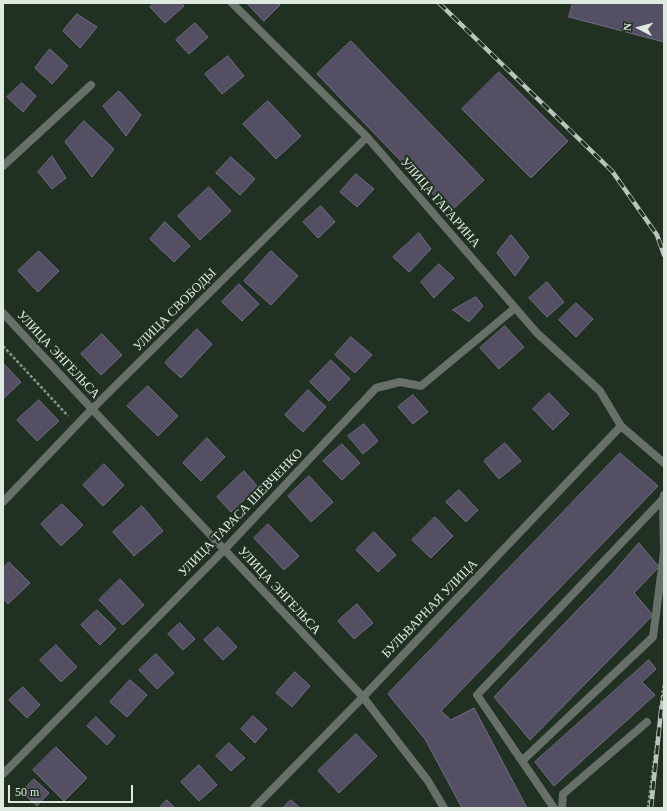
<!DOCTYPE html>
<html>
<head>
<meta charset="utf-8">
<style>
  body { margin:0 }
  #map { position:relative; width:667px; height:811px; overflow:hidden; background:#203123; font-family:Georgia,serif }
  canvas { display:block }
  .frame { position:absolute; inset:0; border:4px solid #dee9df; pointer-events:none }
  .north { position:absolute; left:619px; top:8px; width:40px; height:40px; -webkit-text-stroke:3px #203123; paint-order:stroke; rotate:276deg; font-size:11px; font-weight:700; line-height:16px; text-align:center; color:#dee9df }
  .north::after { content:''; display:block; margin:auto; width:14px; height:18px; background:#dee9df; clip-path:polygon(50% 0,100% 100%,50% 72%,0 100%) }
  .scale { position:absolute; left:8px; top:785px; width:125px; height:18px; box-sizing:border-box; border:2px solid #dee9df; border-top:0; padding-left:5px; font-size:12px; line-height:14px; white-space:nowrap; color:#dee9df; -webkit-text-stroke:3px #203123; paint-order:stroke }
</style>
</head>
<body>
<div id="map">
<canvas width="667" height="811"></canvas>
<div class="frame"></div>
<div class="north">N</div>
<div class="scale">50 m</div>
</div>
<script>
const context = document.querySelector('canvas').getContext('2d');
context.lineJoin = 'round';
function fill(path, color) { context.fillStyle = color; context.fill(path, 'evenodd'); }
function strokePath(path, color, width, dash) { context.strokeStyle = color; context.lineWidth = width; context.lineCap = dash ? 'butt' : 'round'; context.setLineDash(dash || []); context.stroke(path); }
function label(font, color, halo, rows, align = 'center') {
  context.font = font + ' Georgia,serif'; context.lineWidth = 4; context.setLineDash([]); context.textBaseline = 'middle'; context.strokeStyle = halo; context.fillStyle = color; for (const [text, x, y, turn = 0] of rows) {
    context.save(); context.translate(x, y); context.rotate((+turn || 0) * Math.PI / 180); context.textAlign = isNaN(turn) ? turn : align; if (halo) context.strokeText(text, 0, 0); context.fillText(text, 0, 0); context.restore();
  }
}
const building = new Path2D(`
  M154 3H181L184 6 165 23 150 7Z
  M247 3H278L280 5 264 21Z
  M573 3H664V42L569 17Z
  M77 14 97 27 80 48 63 31Z
  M195 23 208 37 189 54 176 40Z
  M351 41 484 180 450 212 317 74Z
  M50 49 68 66 52 84 35 68Z
  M228 56 244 76 222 94 205 74Z
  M499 72 568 141 531 178 462 109Z
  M22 83 36 96 23 112 7 97Z
  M119 91 141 115 126 136 103 106Z
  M268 101 301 136 276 159 243 124Z
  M84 121 114 149 92 177 65 142Z
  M52 156 66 178 52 189 38 172Z
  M231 157 255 179 240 195 216 173Z
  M356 174 374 189 357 207 340 192Z
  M209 187 231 211 200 240 178 216Z
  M321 206 335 222 318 238 303 222Z
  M165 222 190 246 174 262 150 239Z
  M419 233 431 249 409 272 393 257Z
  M511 235 529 257 515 276 497 253Z
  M39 251 59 271 38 292 18 271Z
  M271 251 298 276 271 305 244 281Z
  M439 264 454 278 434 298 421 282Z
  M547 282 564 302 547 317 529 298Z
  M239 284 259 304 242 321 222 302Z
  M476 297 483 306 469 322 453 310Z
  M576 303 593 319 576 337 559 320Z
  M505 326 524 347 499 369 480 348Z
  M197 329 212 344 181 378 165 363Z
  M102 334 122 355 101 375 81 354Z
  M351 337 372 355 355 373 335 355Z
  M331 360 350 379 329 401 310 382Z
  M3 363 21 382 3 399Z
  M148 386 178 416 158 436 127 406Z
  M308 390 326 407 303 432 285 415Z
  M549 393 569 414 553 430 533 409Z
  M413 395 428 412 413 424 398 407Z
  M39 400 59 421 37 441 17 420Z
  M364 424 378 441 363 454 348 436Z
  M207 438 225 457 201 481 183 463Z
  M505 443 521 461 499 479 484 461Z
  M342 444 360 463 342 480 323 461Z
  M620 453 658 486 441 711 451 720 474 708 527 808H462L425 739 388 694Z
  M104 464 124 485 103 506 83 485Z
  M244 471 258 487 231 512 217 497Z
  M309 476 333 502 311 522 288 496Z
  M459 490 478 510 466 522 446 502Z
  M62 504 83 525 61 546 41 524Z
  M142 506 163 531 134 556 113 532Z
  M435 517 453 536 431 558 412 540Z
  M268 524 299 556 284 570 254 538Z
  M374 532 396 555 378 572 356 550Z
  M639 543 659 567 634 593 653 615 530 740 494 697 611 575Z
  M9 562 30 583 8 604 3 598V568Z
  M120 579 144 605 123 625 99 600Z
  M357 604 373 623 354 639 338 621Z
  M97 610 116 629 100 645 81 625Z
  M180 623 195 639 183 650 168 634Z
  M218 627 237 647 223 660 204 640Z
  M56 645 77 667 61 682 40 660Z
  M156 654 174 673 157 689 139 670Z
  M649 660 656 669 642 682 655 695 554 786 535 762Z
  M295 672 310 686 292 707 276 693Z
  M130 680 147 695 127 717 110 702Z
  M23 687 40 705 27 718 9 700Z
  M253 716 267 729 255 743 241 729Z
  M96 717 115 736 107 745 87 726Z
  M356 734 377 756 339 793 318 771Z
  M229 743 245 758 231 771 216 756Z
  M56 747 87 778 64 801 33 770Z
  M199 765 217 785 199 801 181 782Z
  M34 779 49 793 37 806 22 792Z
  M167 800 175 808H159Z
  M291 800 300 808H283Z`);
const path = new Path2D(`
  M3 346 68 416
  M659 718 664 683
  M648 808 658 729`);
const service = new Path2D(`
  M621 426 664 463
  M522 761 653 637 664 552 663 499
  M554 808 477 695 663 499 664 495
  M562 808 563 794 647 722`);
const minor = new Path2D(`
  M232 3 367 137 537 333 600 391 621 426 363 697 254 808
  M3 166 91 85
  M3 313 92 409 363 697 428 781 444 808
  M3 502 92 409 367 137
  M3 774 224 550 376 388 400 382 421 386 515 308`);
const rail = new Path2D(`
  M439 3 612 171 657 235 664 255
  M651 808 661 711 664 696`);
const streetNames = [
  ["УЛИЦА ГАГАРИНА",440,203,49],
  ["УЛИЦА СВОБОДЫ",175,310,-45],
  ["УЛИЦА ЭНГЕЛЬСА",58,355,47],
  ["УЛИЦА ТАРАСА ШЕВЧЕНКО",241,513,-46],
  ["УЛИЦА ЭНГЕЛЬСА",279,591,47],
  ["БУЛЬВАРНАЯ УЛИЦА",430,609,-46]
];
fill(building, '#554f64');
strokePath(building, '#726c82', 1);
strokePath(path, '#88968a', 2.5, [3, 2]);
strokePath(service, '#677069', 8);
strokePath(minor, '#677069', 8);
strokePath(rail, '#b9c6bb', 4.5);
strokePath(rail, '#203123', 3, [9]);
label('13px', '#dee9df', '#203123', streetNames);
</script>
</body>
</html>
